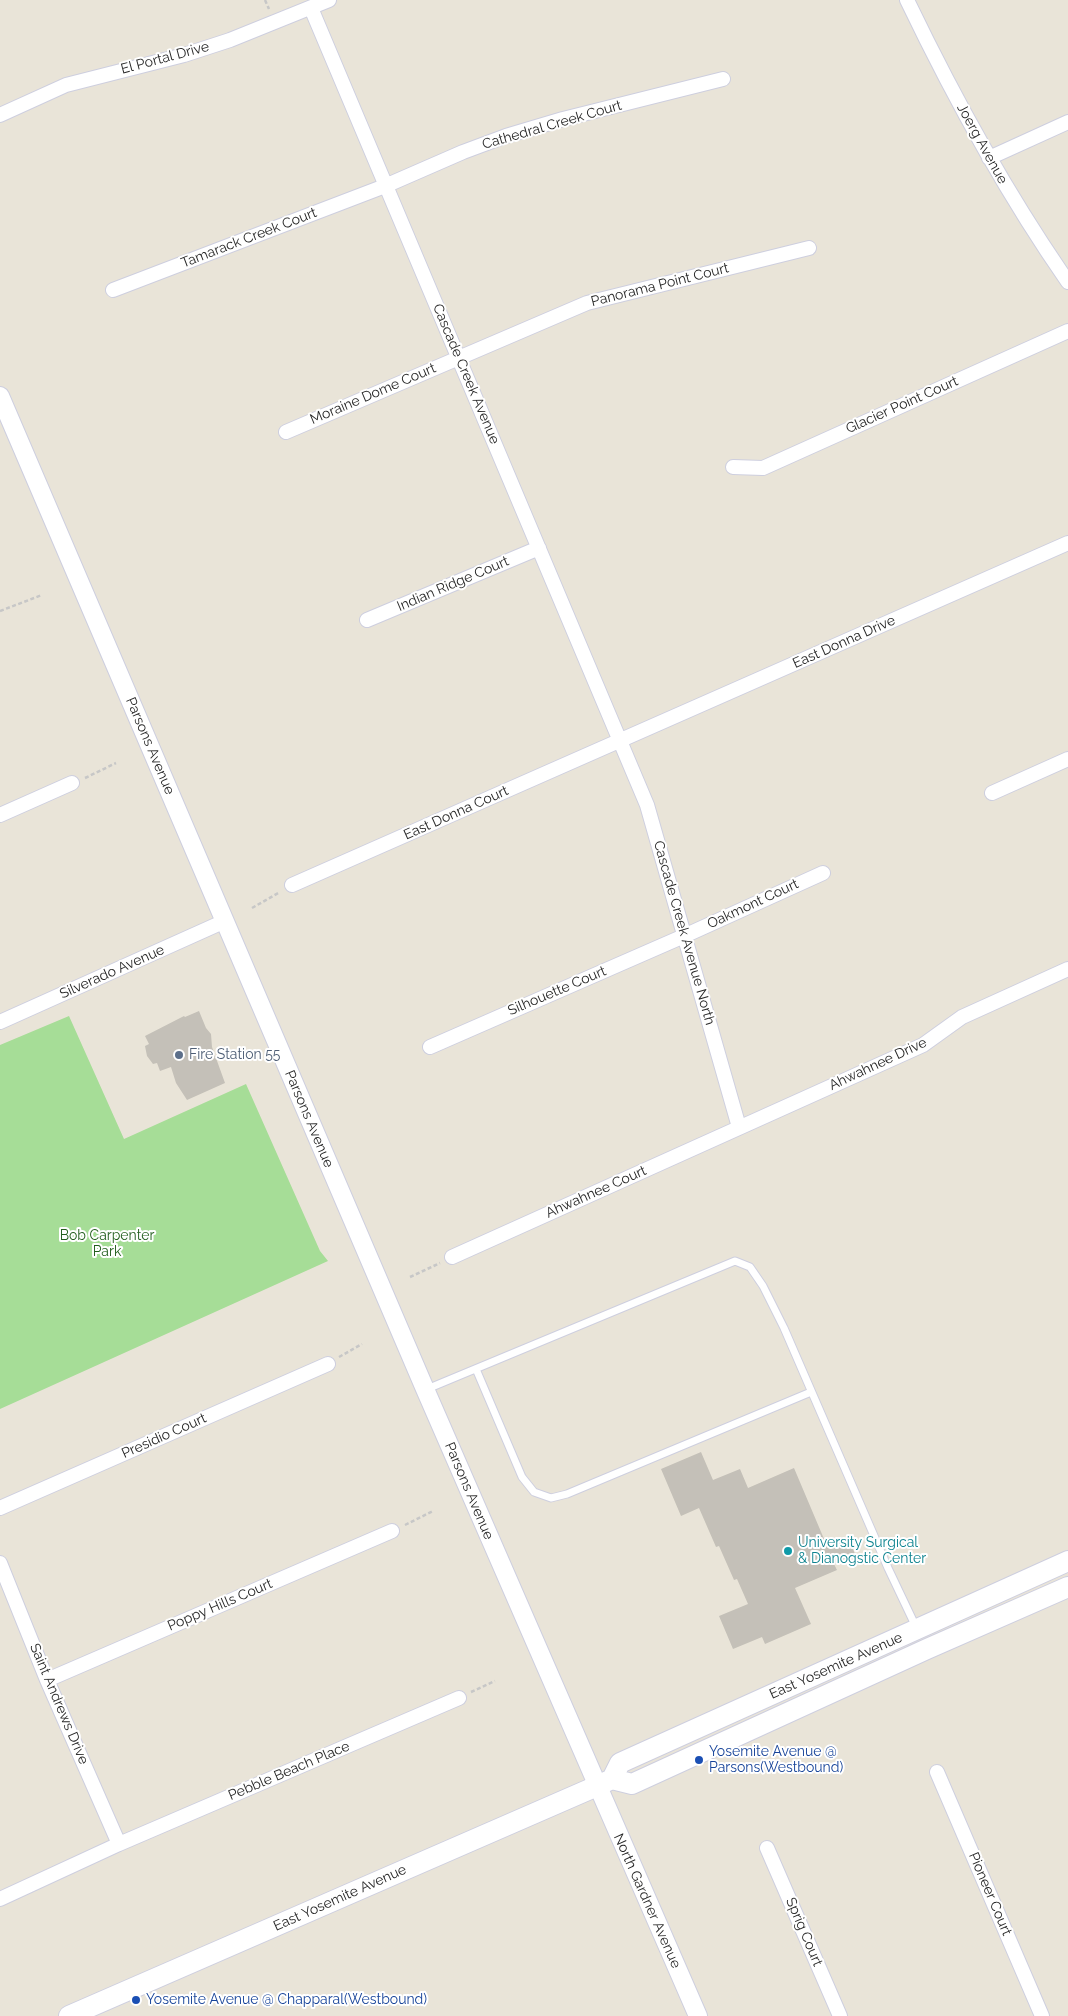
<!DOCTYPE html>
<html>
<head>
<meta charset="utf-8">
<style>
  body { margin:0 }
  canvas { display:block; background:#e9e4d8 }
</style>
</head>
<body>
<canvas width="1068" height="2016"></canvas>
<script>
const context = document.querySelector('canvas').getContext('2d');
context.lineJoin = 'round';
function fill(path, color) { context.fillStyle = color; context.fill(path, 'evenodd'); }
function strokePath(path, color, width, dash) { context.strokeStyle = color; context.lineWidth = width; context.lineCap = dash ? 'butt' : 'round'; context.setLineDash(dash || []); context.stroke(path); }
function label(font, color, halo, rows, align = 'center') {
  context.font = font + ' Raleway,sans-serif'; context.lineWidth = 4; context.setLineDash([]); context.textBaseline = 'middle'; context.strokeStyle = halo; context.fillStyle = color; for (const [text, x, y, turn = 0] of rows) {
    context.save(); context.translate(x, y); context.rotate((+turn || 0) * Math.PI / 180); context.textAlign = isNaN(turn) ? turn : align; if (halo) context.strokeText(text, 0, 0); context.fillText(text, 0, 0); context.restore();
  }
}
const green = new Path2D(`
  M69 1016 124 1139 246 1084 320 1251 328 1261 0 1409V1045Z`);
const building = new Path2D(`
  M199 1011 206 1028 211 1034 212 1047 225 1083 187 1100 176 1083 171 1067 160 1071 157 1063 153 1064 147 1056 145 1046 149 1044 145 1036 184 1016 185 1017Z
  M701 1452 713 1480 740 1469 748 1488 794 1468 827 1546 848 1537 855 1554 834 1564 837 1570 795 1588 811 1624 765 1644 762 1637 733 1649 719 1616 748 1604 737 1579 734 1580 719 1546 716 1547 699 1508 681 1516 661 1469Z`);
const path = new Path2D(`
  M265 0 269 9
  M0 611 42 595
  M85 778 116 763
  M252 908 280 892
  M410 1277 440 1263
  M339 1357 362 1344
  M405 1525 433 1511
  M471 1692 495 1681`);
const service = new Path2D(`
  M476 1369 522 1477 534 1492 551 1498 567 1494 811 1392
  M427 1389 735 1261 750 1267 763 1286 784 1328 888 1568 916 1627`);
const minor = new Path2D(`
  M907 0C954 98 1006 193 1068 282
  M311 8 647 805 739 1127
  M0 115 66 85 184 55 230 40 329 0
  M989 158 1068 122
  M113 290 385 186 463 152 506 136 563 119 723 79
  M286 432 587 303 809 248
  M733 467 763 468 1068 331
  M367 620 539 548
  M992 793 1068 759
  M0 815 72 783
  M292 885 1068 543
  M0 1022 225 921
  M430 1047 684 936 823 873
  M452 1257 923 1045 962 1017 1068 969
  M0 1508 328 1364
  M0 1563 47 1680 119 1844
  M47 1680 392 1531
  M937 1772 1042 2016
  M767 1848 840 2016
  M0 1899 119 1844 459 1698`);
const tertiary = new Path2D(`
  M0 396 425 1389 698 2016`);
const secondary = new Path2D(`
  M612 1779 620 1763 1068 1561
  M69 2016 597 1786 612 1779 632 1784 927 1649 1068 1587`);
const markers = [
  [179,1055,5,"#5c6f8a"],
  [788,1551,5,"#0f9aa8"],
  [699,1760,5,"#1a4fb4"],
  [136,2000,5,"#1a4fb4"]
];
const streetNames = [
  ["El Portal Drive",165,58,-15],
  ["Cathedral Creek Court",552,125,-16],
  ["Joerg Avenue",982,144,61],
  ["Tamarack Creek Court",249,238,-21],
  ["Panorama Point Court",660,285,-14],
  ["Cascade Creek Avenue",466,374,67],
  ["Moraine Dome Court",373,394,-23],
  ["Glacier Point Court",902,405,-24],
  ["Indian Ridge Court",453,584,-23],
  ["East Donna Drive",844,642,-24],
  ["Parsons Avenue",150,746,67],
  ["East Donna Court",456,813,-24],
  ["Oakmont Court",753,904,-25],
  ["Cascade Creek Avenue North",684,933,74],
  ["Silverado Avenue",112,972,-24],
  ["Silhouette Court",557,991,-23],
  ["Ahwahnee Drive",878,1064,-25],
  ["Parsons Avenue",309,1119,67],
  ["Ahwahnee Court",596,1192,-24],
  ["Presidio Court",164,1436,-24],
  ["Parsons Avenue",469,1491,67],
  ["Poppy Hills Court",220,1605,-23],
  ["East Yosemite Avenue",836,1666,-24],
  ["Saint Andrews Drive",59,1704,67],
  ["Pebble Beach Place",289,1771,-23],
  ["Pioneer Court",990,1894,67],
  ["East Yosemite Avenue",340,1898,-24],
  ["North Gardner Avenue",647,1901,66],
  ["Sprig Court",804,1932,67]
];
const serviceNames = [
  ["Fire Station 55",189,1055]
];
const parkNames = [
  ["Bob Carpenter",107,1236],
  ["Park",107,1252]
];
const cultureNames = [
  ["University Surgical",798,1543],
  ["& Dianogstic Center",798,1559]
];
const transitNames = [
  ["Yosemite Avenue @",709,1752],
  ["Parsons(Westbound)",709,1768],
  ["Yosemite Avenue @ Chapparal(Westbound)",146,2000]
];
fill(green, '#a6dd97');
fill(building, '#c4c0b8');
strokePath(service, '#cecfdf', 9);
strokePath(minor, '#cecfdf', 16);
strokePath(tertiary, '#cecfdf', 20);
strokePath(secondary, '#cecfdf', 22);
strokePath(path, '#c7c7c7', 2.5, [4, 2.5]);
strokePath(service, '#fff', 7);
strokePath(minor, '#fff', 14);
strokePath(tertiary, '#fff', 18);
strokePath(secondary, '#fff', 20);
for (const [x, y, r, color] of markers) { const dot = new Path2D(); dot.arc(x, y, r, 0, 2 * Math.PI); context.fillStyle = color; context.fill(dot); strokePath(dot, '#fff', 2); }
label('14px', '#272727', '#fff', streetNames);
label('14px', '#4e5e75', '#fff', serviceNames, 'left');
label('14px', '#225e1d', '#fff', parkNames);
label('14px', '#0d838f', '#fff', cultureNames, 'left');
label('14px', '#164399', '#fff', transitNames, 'left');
</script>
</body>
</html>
